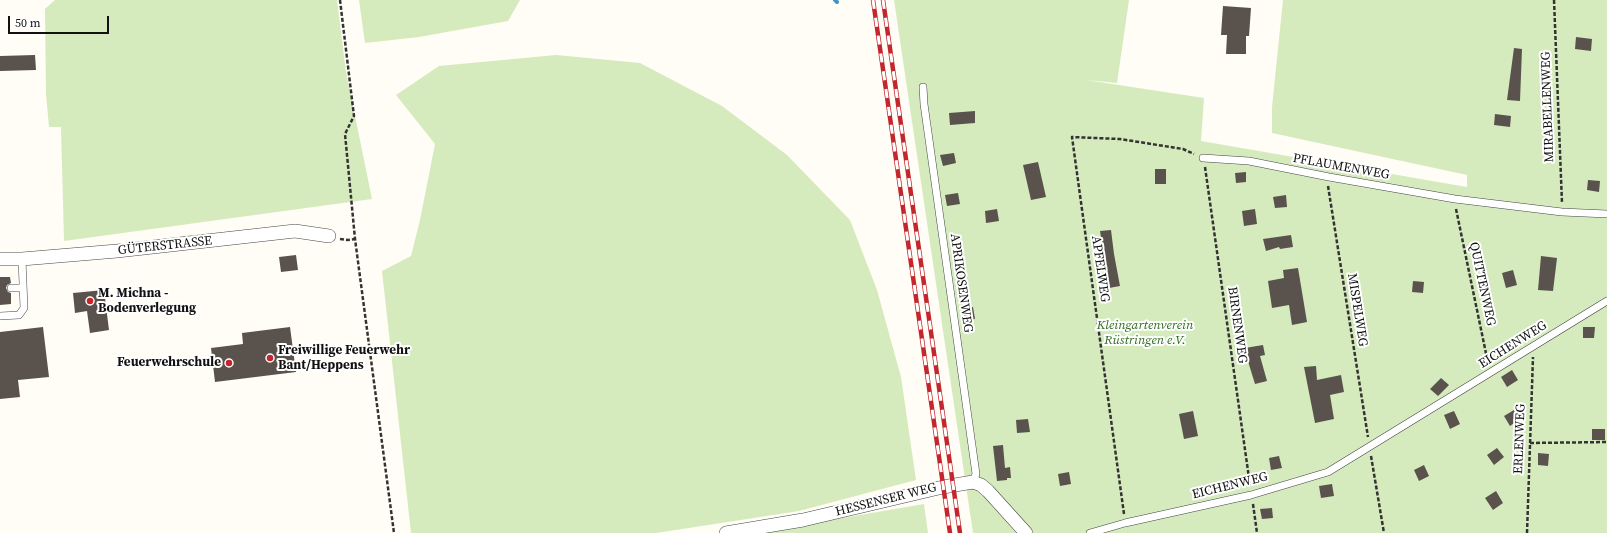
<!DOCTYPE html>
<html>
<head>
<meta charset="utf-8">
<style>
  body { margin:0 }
  #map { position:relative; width:1607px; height:533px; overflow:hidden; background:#fffdf5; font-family:"Source Serif 4",serif }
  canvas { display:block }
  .scale { position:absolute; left:8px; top:16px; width:101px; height:18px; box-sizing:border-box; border:2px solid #111; border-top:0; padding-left:5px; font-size:12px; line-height:14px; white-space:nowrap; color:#111; -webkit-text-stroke:3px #fff; paint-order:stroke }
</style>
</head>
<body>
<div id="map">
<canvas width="1607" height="533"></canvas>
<div class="scale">50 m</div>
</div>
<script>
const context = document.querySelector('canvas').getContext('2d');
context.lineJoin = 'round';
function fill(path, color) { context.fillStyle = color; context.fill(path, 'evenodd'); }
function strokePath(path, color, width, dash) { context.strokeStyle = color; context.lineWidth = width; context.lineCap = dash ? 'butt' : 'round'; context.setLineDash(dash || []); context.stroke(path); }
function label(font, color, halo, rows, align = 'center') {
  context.font = font + ' "Source Serif 4",serif'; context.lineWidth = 4; context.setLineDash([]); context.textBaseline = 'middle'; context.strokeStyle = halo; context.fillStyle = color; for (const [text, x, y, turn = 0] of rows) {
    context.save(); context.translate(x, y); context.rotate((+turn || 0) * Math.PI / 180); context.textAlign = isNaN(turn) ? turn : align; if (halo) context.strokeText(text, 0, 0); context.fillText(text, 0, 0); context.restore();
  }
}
const green = new Path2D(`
  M55 0H337L346 72 372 199 64 241 61 127H49L46 94 45 9Z
  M359 0H520L508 21 419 37 365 43Z
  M894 0H1129L1117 83 1086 80 1204 98 1201 141 1467 187V175L1272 133V107L1283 0H1607V533H973Z
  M556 55 640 63 722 106 787 155 850 220 877 290 901 377 916 480 799 511 656 533H411L382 271 411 256 420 220 435 144 396 95 439 66Z
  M924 504 928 533H755Z`);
const stream = new Path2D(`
  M835 0 837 2`);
const building = new Path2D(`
  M1223 6 1251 8 1249 36H1246V54H1226L1227 35H1221Z
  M1576 37 1592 39 1591 51 1575 49Z
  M1514 48 1522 49 1520 101 1507 100Z
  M35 55 36 70 0 71V56Z
  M975 111V123L950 125 949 113Z
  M1495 114 1511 116 1510 127 1494 125Z
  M954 153 956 163 943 166 940 155Z
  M1038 162 1046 197 1031 200 1023 165Z
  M1155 169H1166V184H1155Z
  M1246 172V182L1236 183 1235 173Z
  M1588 180 1600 181 1599 192 1587 190Z
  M958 193 960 204 947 206 945 195Z
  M1286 195 1287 207 1275 208 1273 197Z
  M997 209 999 221 986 223 985 211Z
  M1255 209 1257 224 1244 226 1242 211Z
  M1111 230 1114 254 1120 286 1109 288 1100 231Z
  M1291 235 1293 247 1280 249 1279 247 1266 251 1263 239Z
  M296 255 298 270 281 272 279 257Z
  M1541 256 1557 258 1553 291 1538 290Z
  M1298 268 1307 322 1292 325 1289 305 1272 308 1268 281 1284 278 1283 270Z
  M1513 270 1517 285 1506 288 1502 273Z
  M0 277H10L11 283 7 285 6 288 8 292 11 293V304L0 305Z
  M1413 281 1424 282 1423 293 1412 292Z
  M104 290 109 330 90 333 87 311 75 313 73 293Z
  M973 307 975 319 965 320 963 309Z
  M43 327 49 377 18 380 20 397 0 399V332Z
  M290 327 296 372 215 382 211 348 243 344 242 333Z
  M1583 327H1595L1594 338H1583Z
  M1263 345 1265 355 1260 356 1267 381 1255 384 1247 358 1245 348Z
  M1316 366 1317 380 1341 375 1344 392 1330 395 1334 419 1315 423 1304 367Z
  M1512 370 1518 380 1507 387 1501 377Z
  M1441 378 1449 385 1438 396 1430 389Z
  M1514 410 1520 419 1510 426 1504 416Z
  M1193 411 1198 436 1184 439 1179 414Z
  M1454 411 1460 424 1450 429 1444 415Z
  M1028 419 1030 432 1017 433 1016 420Z
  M1592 429H1605V440H1592Z
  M1003 445 1005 468 1010 467 1011 478H1007V480L997 481 993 446Z
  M1497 448 1504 457 1494 465 1487 455Z
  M1538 453 1549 454 1548 466 1538 465Z
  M1279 456 1282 468 1271 470 1269 458Z
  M1424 465 1429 476 1419 481 1414 470Z
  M1069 472 1071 484 1060 486 1058 474Z
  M1332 484 1334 496 1321 498 1319 486Z
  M1496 491 1503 503 1493 510 1485 498Z
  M1272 508 1273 518 1262 519 1260 509Z`);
const path = new Path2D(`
  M340 0 354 116 345 134 355 239 394 533
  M1554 0 1562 203
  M1205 167 1250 485
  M1328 186 1368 437
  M1456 209 1488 363
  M340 239 347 240 355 239
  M1530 443 1607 442
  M1371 456 1384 533
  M1253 504 1257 533
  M1124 514 1072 137 1120 139 1183 149 1194 154
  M1527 533 1533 357`);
const lane = new Path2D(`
  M923 87 924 104 976 474 973 482
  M1203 158 1249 161 1329 177 1455 199 1562 212 1607 214
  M11 288H23
  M0 316 19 315 24 308 22 259
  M1090 533 1125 523 1251 495 1328 472 1607 301`);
const street = new Path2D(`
  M0 259H22L117 251 295 231 329 236
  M726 533 803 520 943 487 973 482 981 485 988 491 1026 533`);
const rail = new Path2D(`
  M873 0 950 533
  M883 0 960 533`);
const markers = [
  [90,301,4,"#c4262e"],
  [270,358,4,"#c4262e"],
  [229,363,4,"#c4262e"]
];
const streetNames = [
  ["MIRABELLENWEG",1548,107,-92],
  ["PFLAUMENWEG",1341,167,10],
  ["GÜTERSTRASSE",165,246,-6],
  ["APFELWEG",1100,269,82],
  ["APRIKOSENWEG",961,283,82],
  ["QUITTENWEG",1482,284,78],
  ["MISPELWEG",1357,310,81],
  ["BIRNENWEG",1237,325,82],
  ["EICHENWEG",1513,345,-32],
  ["ERLENWEG",1520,439,-88],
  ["EICHENWEG",1230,486,-14],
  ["HESSENSER WEG",886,500,-14]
];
const poiNames = [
  ["M. Michna -",98,294],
  ["Bodenverlegung",98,309],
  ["Freiwillige Feuerwehr",278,351],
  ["Bant/Heppens",278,366],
  ["Feuerwehrschule",221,363,"right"]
];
const parkNames = [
  ["Kleingartenverein",1145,326],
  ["Rüstringen e.V.",1145,341]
];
fill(green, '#d5ebbd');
strokePath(stream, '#3f96cf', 4);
fill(building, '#5a524d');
strokePath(lane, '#444', 8);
strokePath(street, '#444', 14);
strokePath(path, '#333', 2.5, [4, 2]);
strokePath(lane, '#fff', 7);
strokePath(street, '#fff', 13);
strokePath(rail, '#c4262e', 4.5);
strokePath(rail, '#fff', 3, [9]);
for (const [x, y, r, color] of markers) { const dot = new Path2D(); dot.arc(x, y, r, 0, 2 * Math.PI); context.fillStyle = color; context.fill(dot); strokePath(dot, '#fff', 1.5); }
label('13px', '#111', '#fff', streetNames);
label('bold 13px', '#111', '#fff', poiNames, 'left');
label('italic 13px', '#2f6b1f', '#fff', parkNames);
</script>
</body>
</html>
